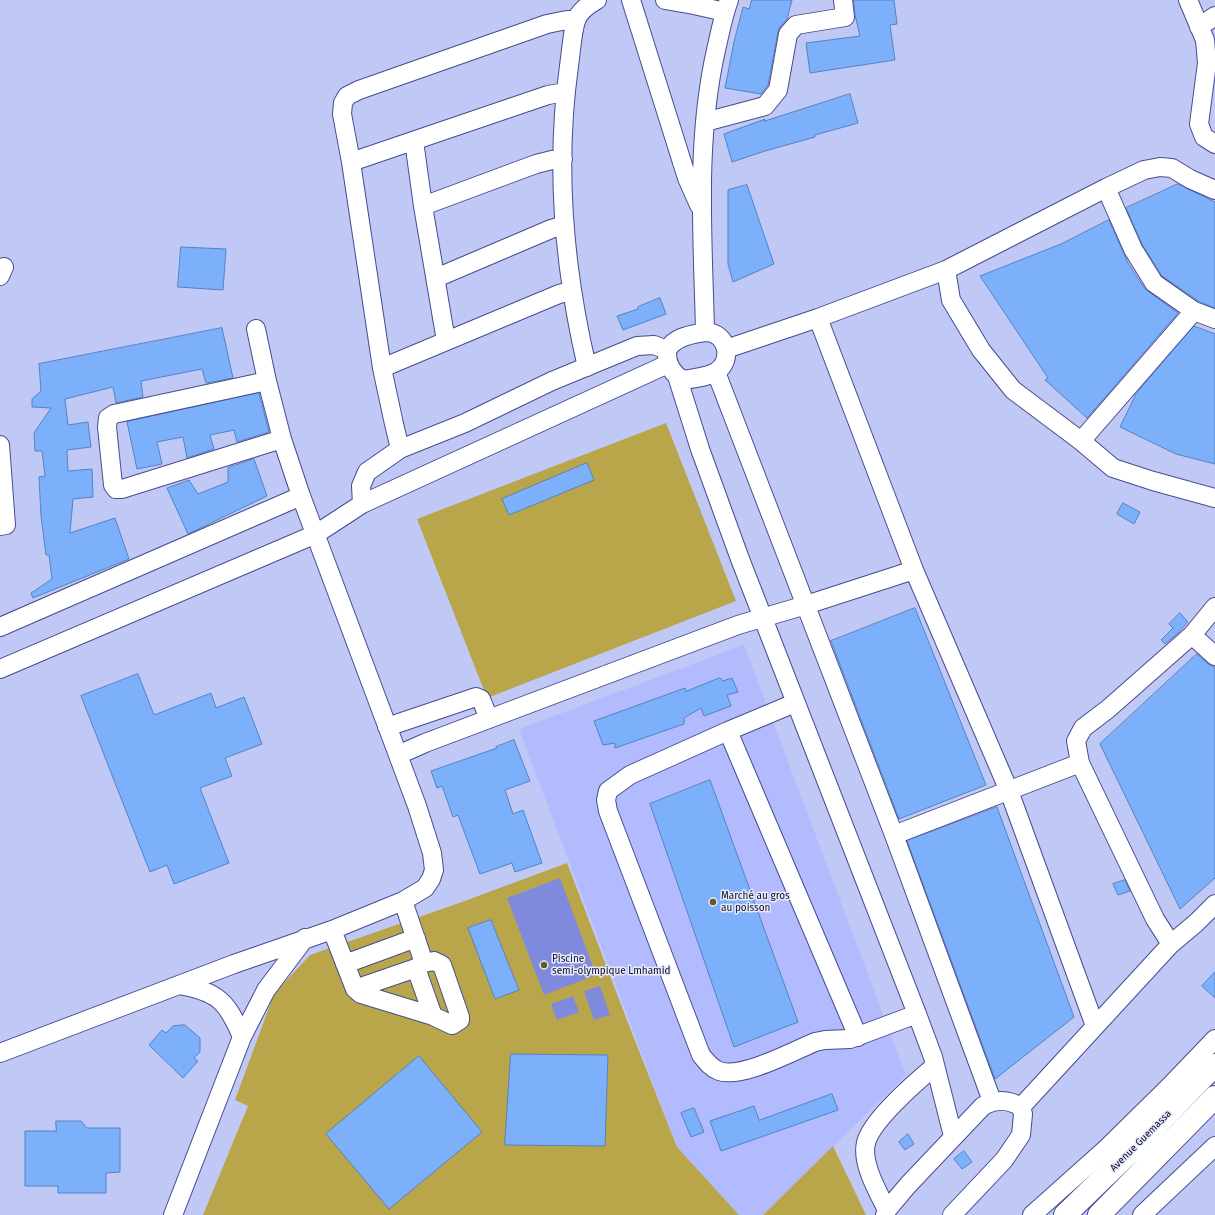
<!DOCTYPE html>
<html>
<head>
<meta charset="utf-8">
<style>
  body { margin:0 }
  canvas { display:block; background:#c0c8f6 }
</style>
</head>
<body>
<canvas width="1215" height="1215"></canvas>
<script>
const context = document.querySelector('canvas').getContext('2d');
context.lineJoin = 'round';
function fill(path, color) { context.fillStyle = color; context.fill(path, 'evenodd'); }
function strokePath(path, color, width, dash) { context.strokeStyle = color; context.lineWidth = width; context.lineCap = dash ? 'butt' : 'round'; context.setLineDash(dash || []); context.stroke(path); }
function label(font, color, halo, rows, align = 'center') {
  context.font = font + ' "Fira Sans",sans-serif'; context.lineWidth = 3; context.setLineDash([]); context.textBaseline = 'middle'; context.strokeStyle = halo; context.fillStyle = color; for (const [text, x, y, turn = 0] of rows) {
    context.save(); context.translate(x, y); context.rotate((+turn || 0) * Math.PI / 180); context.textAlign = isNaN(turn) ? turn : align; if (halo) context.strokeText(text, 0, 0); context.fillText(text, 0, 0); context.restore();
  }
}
const built = new Path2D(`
  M744 645 906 1075 763 1215H739L677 1147 519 729Z`);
const green = new Path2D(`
  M666 423 736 601 487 698 417 519Z
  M567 863 630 1028 677 1147 739 1215H203L248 1106 235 1100 274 994 310 955 462 902Z
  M833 1146 866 1215H763Z`);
const water = new Path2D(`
  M560 878 596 975 544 995 507 898Z
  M600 986 610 1015 594 1020 584 991Z
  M573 996 579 1012 557 1020 551 1004Z`);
const building = new Path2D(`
  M752 0H792L787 19 780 27 778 32 768 85 761 94 725 88 734 42 743 7 749 9Z
  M854 0H894L897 24 890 25 895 60 810 73 806 43 860 36 855 15Z
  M850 94 858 123 815 135V137L765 151 732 162 724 134 765 119 764 121Z
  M1178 184 1215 202V308L1200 302 1162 276 1142 244 1126 208Z
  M747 185 774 264 733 282 728 264V190Z
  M1109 220 1128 263 1145 289 1178 313 1087 418 1045 380 1048 378 980 276 1061 244Z
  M181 247 226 249 223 290 178 287Z
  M660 298 666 314 623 330 617 316 638 309V307Z
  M1194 326 1215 334V464L1176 454 1120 427 1136 394Z
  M222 328 233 378 206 383 202 369 141 381 143 397 116 403 113 387 65 399 68 425 88 422 91 447 67 450 68 471 92 469 93 497 73 499 70 533 115 518 129 559 33 598 31 593 52 579 49 555H46L41 516 39 477 45 476 42 451H35L34 433 51 408 32 407V399L41 391 39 364Z
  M259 393 269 432 237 442 234 430 210 435 214 449 187 458 183 437 157 442 162 464 137 469 127 422Z
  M254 459 267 496 188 534 167 488 189 480 198 494 228 482V468Z
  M587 463 594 480 509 515 502 499Z
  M1123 503 1140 512 1134 524 1117 514Z
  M915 608 986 785 899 819 831 641Z
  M1180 613 1188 622 1178 633 1165 644 1161 640 1173 628 1169 624Z
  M1197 654 1208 664 1215 667V878L1180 909 1100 744Z
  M138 674 154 715 211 693 216 708 244 697 262 744 225 758 232 776 200 788 229 863 174 884 167 865 150 872 81 696Z
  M720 678 723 681 732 678 738 692 727 695 731 706 704 716 701 708 684 718V724L615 748V743L603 745 594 721 685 688 686 691Z
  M514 740 530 781 505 790 513 814 523 810 542 863 515 872 512 863 480 874 458 815 453 817 442 786 437 788 431 771 497 748 496 747Z
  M710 780 798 1022 734 1047 650 804Z
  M997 807 1074 1017 995 1079 907 841Z
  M1125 880 1130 891 1118 895 1113 884Z
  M491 920 519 990 495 999 468 928Z
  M1215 972V998L1202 986Z
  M185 1025 200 1038V1052L194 1058 198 1061 183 1078 149 1045 162 1030 166 1033 173 1026Z
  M511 1054 608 1055 605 1146 505 1145Z
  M419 1056 482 1132 389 1209 326 1134Z
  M832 1094 838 1110 721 1151 710 1121 754 1106 759 1120Z
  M694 1108 704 1132 691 1137 681 1113Z
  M56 1121H81L87 1128H120V1172L106 1173V1193H58V1186H25V1131H56Z
  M908 1134 914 1144 905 1150 899 1142Z
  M964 1151 972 1162 962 1169 954 1159Z`);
const minor = new Path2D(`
  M631 0 687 178 699 205
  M665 0 694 5
  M694 0V5L725 12
  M1188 0 1205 40 1207 63 1199 124 1204 137 1215 144
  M576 20H567L547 24 359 90 347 96 343 103 342 114 351 162 382 368 394 424 400 449 465 423 552 381 637 346 654 345 667 350
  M1199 27 1215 16
  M705 122 765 106 778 90 788 34 796 25 845 17 843 0
  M414 141 423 206 446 341
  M351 162 548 95 566 92
  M1106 188 1133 249 1154 283 1194 311 1215 319
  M423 206 536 164 552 160 563 159
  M946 270 951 300 981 350 1013 390 1081 441 1113 468 1153 481 1215 498
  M0 276 4 267
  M436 278 551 229 564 225
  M818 318 914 570 1009 791 1095 1026
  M256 329 267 381 282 439 301 496 398 755
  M705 332C703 238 695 143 716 50 720 33 723 16 729 0
  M705 332C727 332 734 360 716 372 709 376 692 379 683 380 671 373 666 363 667 350 676 336 690 335 705 332Z
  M726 349 818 318 946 270 1106 188 1144 170 1160 167 1172 168 1190 179 1215 190
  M587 367C564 269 555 166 569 66 571 53 572 33 576 21 579 11 588 5 597 0
  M382 368 559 294 571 291
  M716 372 894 835 992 1101
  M677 376 700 449 740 559 917 1014 933 1057 953 1136
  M267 381 114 414 108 418 107 427 113 485 116 489H122L282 439
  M1081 441 1194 311
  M0 445 6 525 0 526
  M362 504 361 486 367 472 400 449
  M0 627 301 496
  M1192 635 1215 607
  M1215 656 1192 635 1108 709 1083 728 1076 741 1080 763 1155 919 1171 944 1196 923 1215 904
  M0 669 316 534 362 504 668 364
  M795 703 728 731 630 775 608 791 606 800 608 811 701 1055C706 1061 711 1068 719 1071 741 1079 794 1051 815 1042L825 1040 850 1039 917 1014
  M387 727 476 697 481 699 489 719
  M728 731 858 1037
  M894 835 1080 763
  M403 901 424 963 416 968 433 1016
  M332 930 355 989 361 994 433 1016 452 1025 460 1020V1017L442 965 434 961 424 963
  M345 964 416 938
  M179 985C218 992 227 1001 242 1037
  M355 989 416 968
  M0 1053 234 964 332 930 403 901 425 888 431 879 434 870 432 853 417 806 398 755 425 743 738 625 806 605 914 570
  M1021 1107 1171 944
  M887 1210C878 1192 861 1163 866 1143 871 1121 917 1081 935 1066
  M173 1215 242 1037 266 990 305 938
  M885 1215 887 1210 908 1185 983 1106C996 1099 1008 1099 1021 1107L1023 1114 1021 1135 1004 1160 952 1215
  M1032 1215 1107 1148 1169 1087 1215 1039
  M1142 1215 1215 1146`);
const major = new Path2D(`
  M1065 1215 1135 1147 1215 1065
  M1099 1215 1215 1097`);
const markers = [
  [713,902,4,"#645925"],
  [544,965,4,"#645925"]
];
const poiNames = [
  ["Marché au gros",721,896],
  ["au poisson",721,908],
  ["Piscine",552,959],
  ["semi-olympique Lmhamid",552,971]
];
const streetNames = [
  ["Avenue Guemassa",1141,1141,-45]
];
fill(built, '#b1bbfe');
fill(green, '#baa64a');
fill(water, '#808adc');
fill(building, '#7cb0fb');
strokePath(building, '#5682c1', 1);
strokePath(minor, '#464c8f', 20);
strokePath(major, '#464c8f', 24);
strokePath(minor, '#fff', 18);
strokePath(major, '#fff', 22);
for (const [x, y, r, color] of markers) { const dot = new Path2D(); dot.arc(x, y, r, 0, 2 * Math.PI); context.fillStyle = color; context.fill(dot); strokePath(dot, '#e8ebfb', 1.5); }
label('10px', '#0a0b26', '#e8ebfb', poiNames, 'left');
label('10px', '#0a0b26', '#e8ebfb', streetNames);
</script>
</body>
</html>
